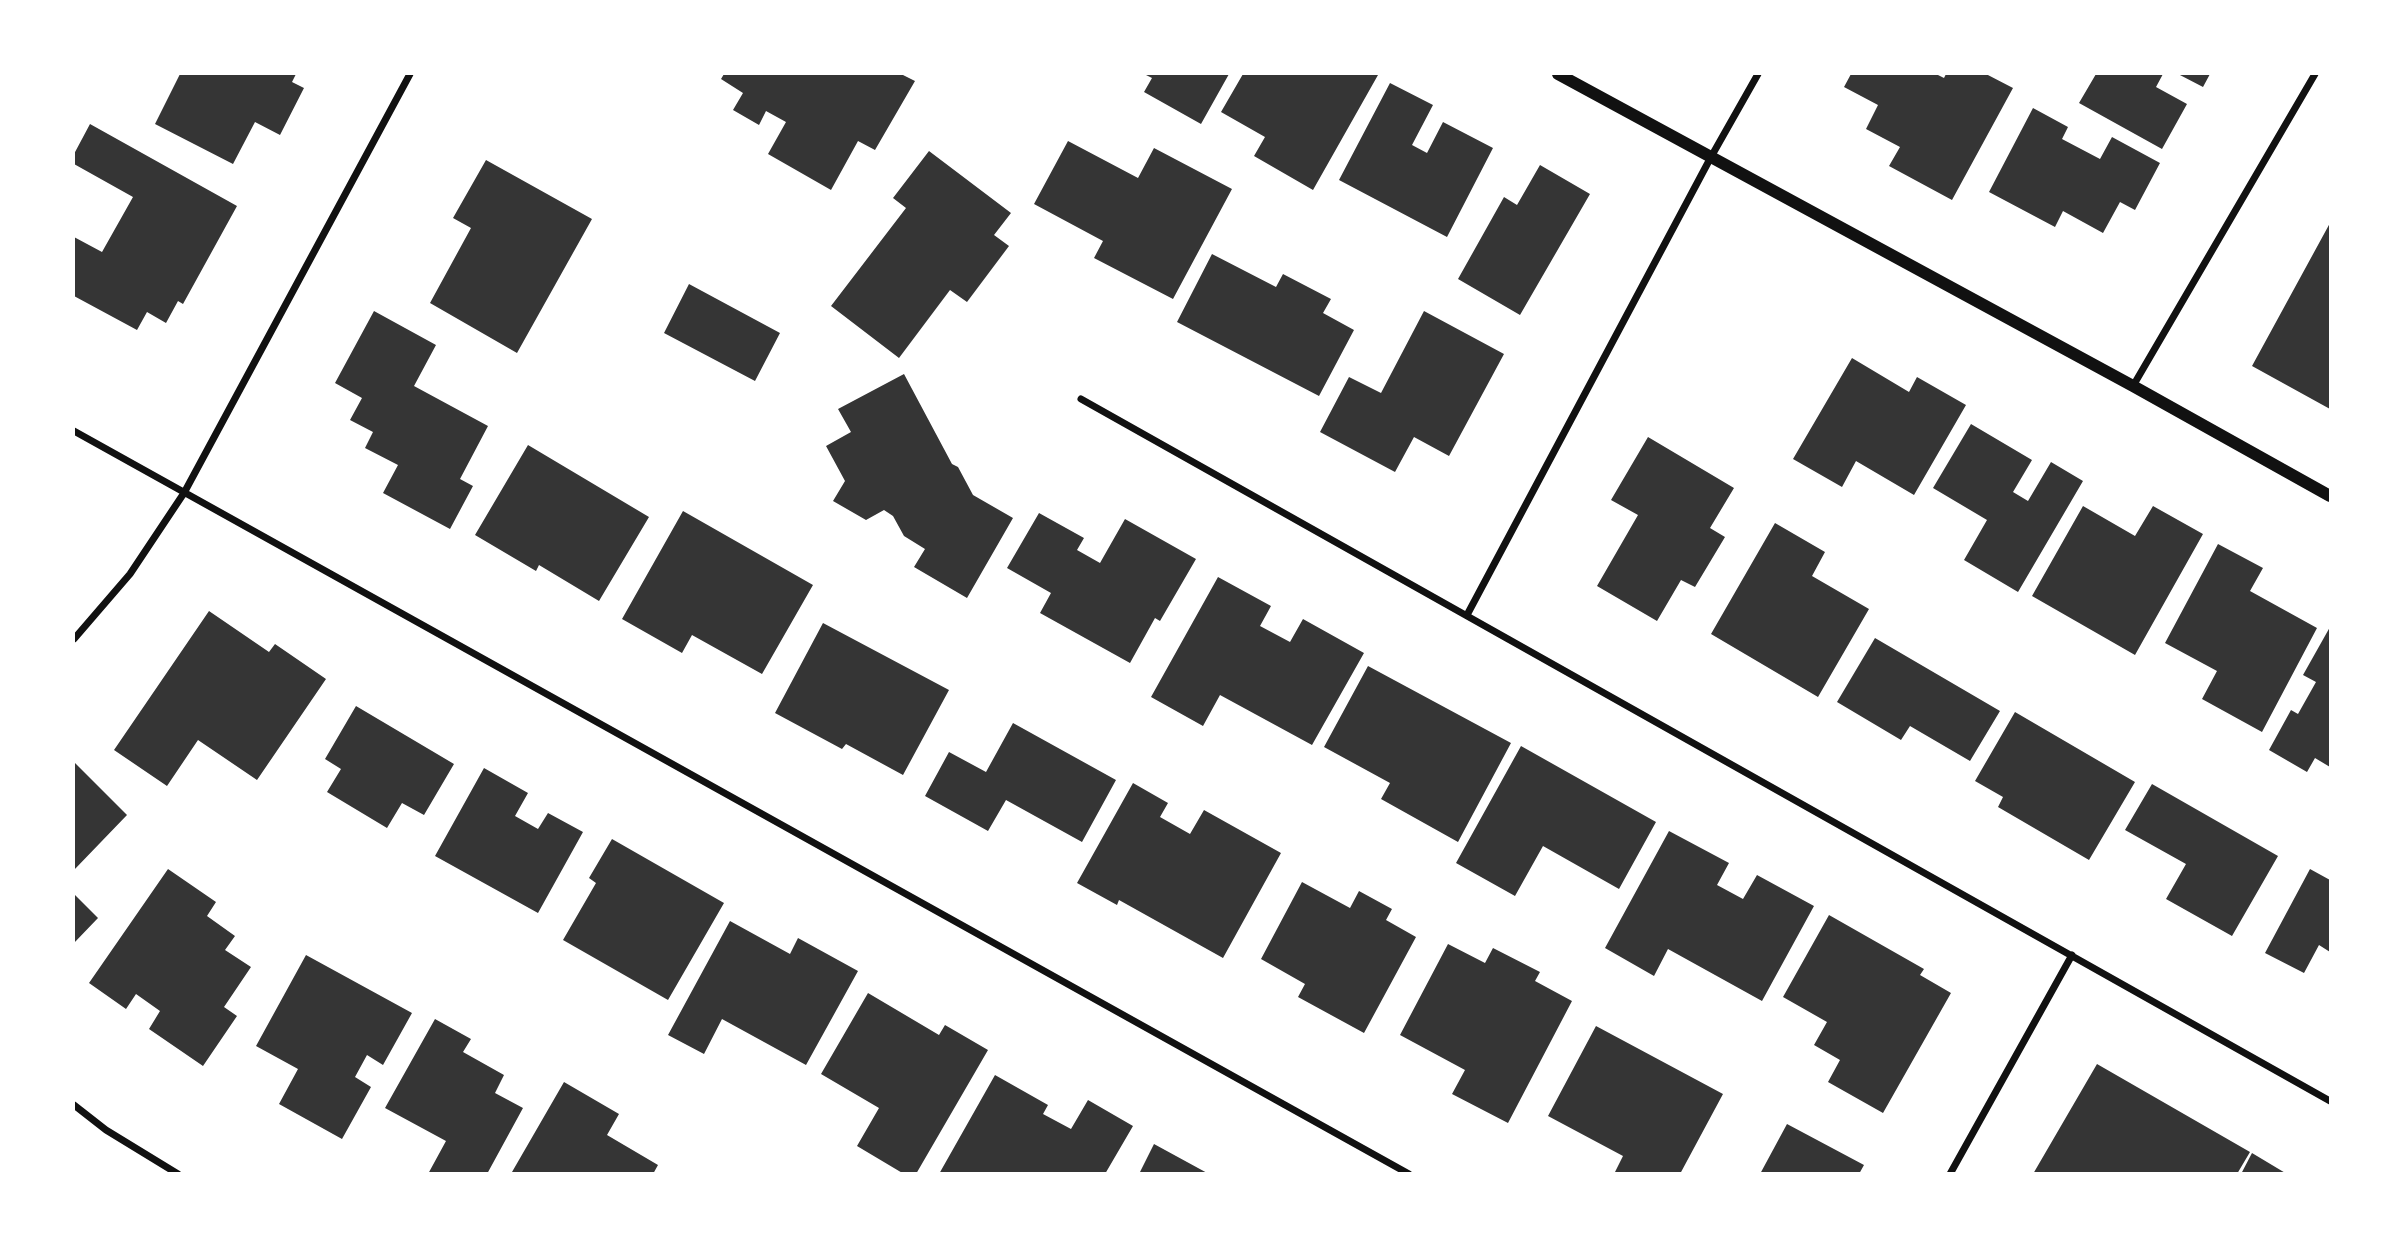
<!DOCTYPE html>
<html>
<head>
<meta charset="utf-8">
<style>
  body { margin:0 }
  #map { position:relative; width:2404px; height:1247px; overflow:hidden; background:#fff; font-family:"Times New Roman",serif }
  canvas { display:block }
  .frame { position:absolute; inset:0; border:75px solid #fff; pointer-events:none }
</style>
</head>
<body>
<div id="map">
<canvas width="2404" height="1247"></canvas>
<div class="frame"></div>
</div>
<script>
const context = document.querySelector('canvas').getContext('2d');
context.lineJoin = 'round';
function fill(path, color) { context.fillStyle = color; context.fill(path, 'evenodd'); }
function strokePath(path, color, width, dash) { context.strokeStyle = color; context.lineWidth = width; context.lineCap = dash ? 'butt' : 'round'; context.setLineDash(dash || []); context.stroke(path); }
const building = new Path2D(`
  M180 74H296L292 82 304 88 280 135 255 122 233 164 155 124Z
  M724 74H901L915 81 875 150 858 141 831 190 768 154 786 122 766 111 759 125 733 110 743 93 721 79Z
  M1144 74H1229L1201 124 1144 92 1152 78Z
  M1243 74 1378 75 1313 190 1254 156 1265 137 1221 112Z
  M1851 74H1936L1944 78 1946 74H1986L2013 88 1952 200 1889 166 1900 147 1866 129 1878 105 1844 87Z
  M2096 74H2163L2156 87 2187 104 2162 149 2079 103Z
  M2178 74H2210L2203 87Z
  M1390 83 1433 105 1412 145 1427 153 1443 122 1493 148 1447 237 1339 180Z
  M2033 108 2068 127 2062 139 2100 159 2112 137 2160 163 2135 210 2120 202 2103 233 2063 211 2055 227 1989 192Z
  M90 124 237 206 183 304 178 301 166 323 147 312 137 330 74 296V237L102 252 133 197 74 164V154Z
  M1068 141 1138 178 1154 148 1232 189 1173 299 1094 258 1103 241 1034 204Z
  M929 151 1011 213 994 235 1009 246 967 302 950 290 899 358 831 306 906 208 893 198Z
  M486 160 592 219 517 353 430 303 471 228 453 218Z
  M1540 165 1590 194 1520 315 1458 279 1504 197 1517 205Z
  M2330 223V409L2252 366Z
  M1212 254 1276 287 1283 274 1331 299 1323 313 1354 330 1319 396 1177 322Z
  M689 284 780 333 755 381 664 333Z
  M374 311 436 345 414 386 488 426 460 479 473 486 450 529 383 493 398 465 365 448 373 432 350 420 362 398 335 383Z
  M1424 311 1504 354 1449 456 1414 437 1395 472 1320 432 1349 377 1381 393Z
  M1852 358 1909 392 1917 377 1966 405 1914 495 1856 461 1842 487 1793 459Z
  M904 374 952 464 958 467 973 495 1013 518 967 598 914 567 925 549 904 536 893 516 884 510 866 520 833 501 845 481 826 446 851 432 838 409Z
  M1971 424 2032 460 2013 492 2028 501 2051 462 2083 481 2018 592 1964 560 1987 520 1933 488Z
  M1648 437 1734 488 1710 528 1725 537 1695 587 1681 580 1657 621 1597 586 1638 515 1611 500Z
  M528 445 649 517 599 601 539 565 536 571 475 535Z
  M2083 506 2135 536 2153 506 2203 534 2135 655 2032 596Z
  M683 511 813 585 762 674 692 635 682 653 622 619Z
  M1039 513 1084 538 1077 550 1100 563 1125 519 1196 559 1160 621 1155 618 1130 663 1040 613 1051 593 1007 568Z
  M1775 523 1825 552 1812 576 1869 609 1818 697 1711 634Z
  M2218 544 2263 568 2250 591 2317 628 2262 732 2202 699 2217 671 2165 643Z
  M1218 577 1271 606 1260 626 1290 642 1303 619 1364 653 1312 745 1220 695 1203 726 1151 697Z
  M209 611 269 652 275 644 326 679 257 780 198 740 167 786 114 750Z
  M823 623 949 690 903 775 846 744 842 749 775 713Z
  M2330 627V767L2315 758 2307 772 2269 750 2291 710 2298 714 2316 682 2303 675Z
  M1875 638 2000 711 1970 761 1910 726 1901 740 1837 702Z
  M1368 666 1511 743 1458 842 1381 799 1390 783 1324 747Z
  M356 706 454 764 424 815 402 803 387 828 327 792 341 769 325 759Z
  M2015 712 2135 782 2089 860 1998 807 2003 797 1975 781Z
  M1013 723 1116 780 1082 842 1006 800 988 831 925 796 949 752 986 772Z
  M1521 746 1656 822 1619 889 1543 846 1515 896 1456 863Z
  M74 762 127 815 74 870Z
  M484 768 528 793 515 816 538 829 548 813 583 832 538 913 435 856Z
  M1133 783 1168 803 1160 817 1190 834 1204 810 1281 853 1223 958 1119 900 1117 905 1077 883Z
  M2152 784 2278 856 2232 936 2166 899 2186 864 2125 830Z
  M1669 831 1729 863 1717 885 1743 899 1757 875 1814 906 1762 1001 1668 949 1654 976 1605 948Z
  M612 839 724 903 668 1000 563 940 596 883 589 878Z
  M168 869 216 902 207 916 235 936 225 950 251 967 224 1007 237 1016 203 1066 149 1029 160 1011 136 994 126 1009 89 983Z
  M2310 869 2330 880V952L2319 945 2304 973 2265 953Z
  M1302 882 1350 908 1359 891 1392 909 1386 920 1416 937 1364 1033 1298 997 1305 984 1261 959Z
  M74 894 98 918 74 943Z
  M1829 915 1924 969 1920 975 1951 993 1883 1113 1828 1082 1840 1060 1814 1045 1827 1022 1783 997Z
  M730 921 790 954 798 938 858 971 806 1065 722 1019 704 1054 668 1035Z
  M1448 944 1485 963 1493 948 1540 972 1535 981 1572 1001 1508 1123 1452 1094 1465 1070 1400 1035Z
  M306 955 412 1013 383 1065 367 1055 355 1077 371 1087 342 1139 279 1104 298 1069 256 1046Z
  M868 993 939 1035 945 1025 988 1050 916 1174H904L857 1146 879 1108 821 1074Z
  M435 1019 471 1039 463 1052 504 1075 495 1093 523 1108 487 1174H428L446 1141 385 1108Z
  M1596 1026 1723 1094 1680 1174H1614L1623 1156 1548 1116Z
  M2097 1064 2250 1152 2237 1174H2033Z
  M995 1075 1048 1105 1043 1114 1071 1129 1088 1100 1133 1126 1105 1174H939Z
  M564 1082 619 1114 607 1135 658 1165 653 1174 512 1172Z
  M1787 1124 1864 1165 1859 1174H1760Z
  M1154 1144 1209 1174H1139Z
  M2252 1153 2287 1174H2241Z`);
const minor = new Path2D(`
  M2133 386 2315 74
  M1081 399 2330 1101
  M74 431 1409 1174
  M1467 615 1711 157 1758 74
  M74 639 130 574 184 493 410 74
  M74 1105 106 1130 178 1174
  M1950 1174 2072 955`);
const tertiary = new Path2D(`
  M1558 74 2133 386 2330 496`);
fill(building, '#353535');
strokePath(minor, '#111', 7);
strokePath(tertiary, '#111', 12);
</script>
</body>
</html>
